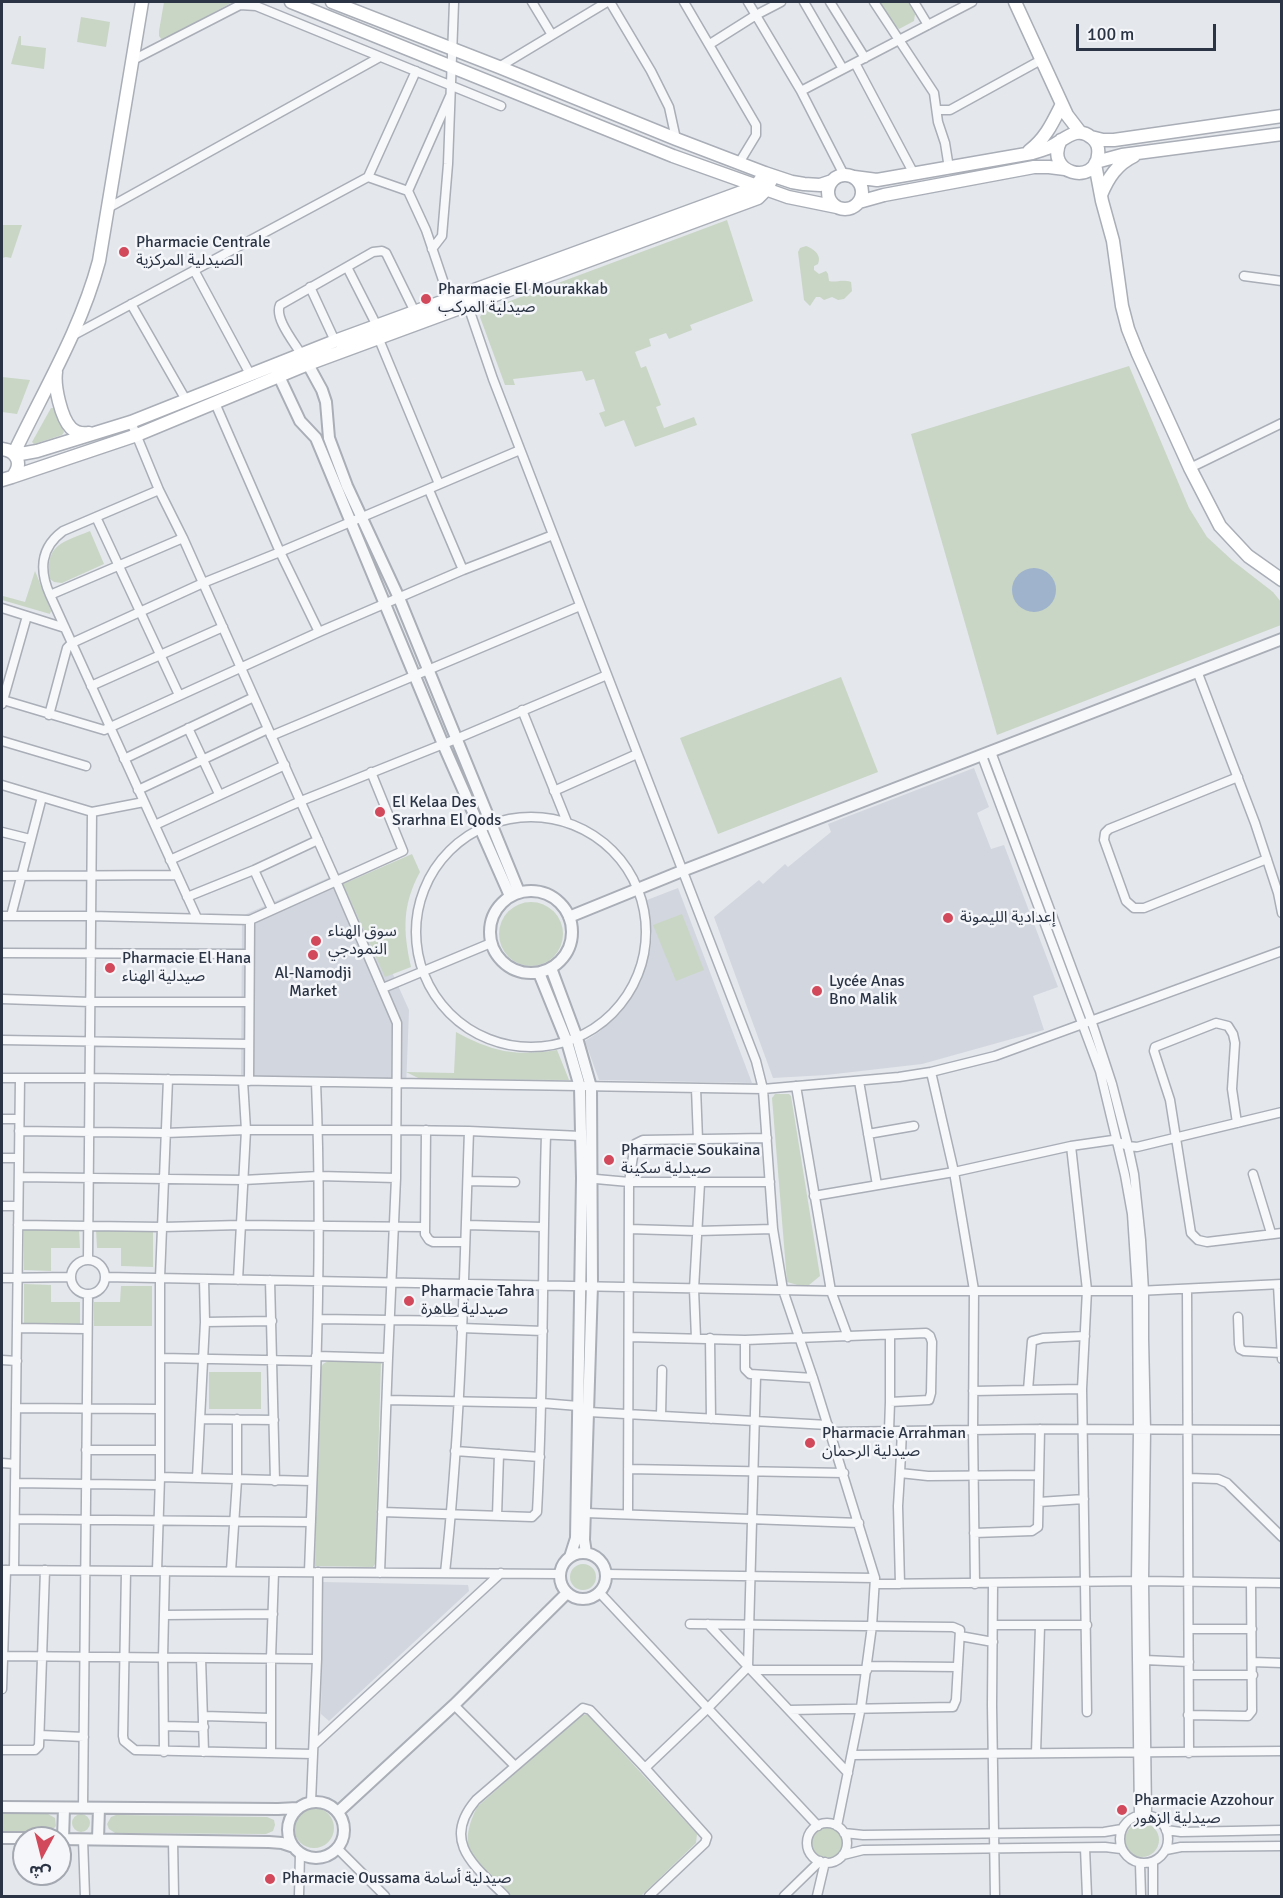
<!DOCTYPE html>
<html>
<head>
<meta charset="utf-8">
<style>
  body { margin:0 }
  #map { position:relative; width:1283px; height:1898px; overflow:hidden; background:#e4e7ec; font-family:Signika,"Noto Sans Arabic",sans-serif }
  canvas { display:block }
  .frame { position:absolute; inset:0; border:3px solid #2b3445; pointer-events:none }
  .north { position:absolute; left:12px; top:1826px; width:60px; height:60px; box-sizing:border-box; background:#f4f6f9; border:2px solid #a4a8b1; border-radius:50%; rotate:187deg; font-size:16px; font-weight:700; line-height:24px; text-align:center; color:#2b3445 }
  .north::after { content:''; display:block; margin:auto; width:21px; height:27px; background:#d1495b; clip-path:polygon(50% 0,100% 100%,50% 72%,0 100%) }
  .scale { position:absolute; left:1076px; top:24px; width:140px; height:27px; box-sizing:border-box; border:3px solid #2b3445; border-top:0; padding-left:8px; font-size:18px; line-height:21px; white-space:nowrap; color:#2b3445; -webkit-text-stroke:4px #f4f6f9; paint-order:stroke }
</style>
</head>
<body>
<div id="map">
<canvas width="1283" height="1898"></canvas>
<div class="frame"></div>
<div class="north">ش</div>
<div class="scale">100 m</div>
</div>
<script>
const context = document.querySelector('canvas').getContext('2d');
context.lineJoin = 'round';
function fill(path, color) { context.fillStyle = color; context.fill(path, 'evenodd'); }
function strokePath(path, color, width, dash) { context.strokeStyle = color; context.lineWidth = width; context.lineCap = dash ? 'butt' : 'round'; context.setLineDash(dash || []); context.stroke(path); }
function label(font, color, halo, rows, align = 'center') {
  context.font = font + ' Signika,"Noto Sans Arabic",sans-serif'; context.lineWidth = 5; context.setLineDash([]); context.textBaseline = 'middle'; context.strokeStyle = halo; context.fillStyle = color; for (const [text, x, y, turn = 0] of rows) {
    context.save(); context.translate(x, y); context.rotate((+turn || 0) * Math.PI / 180); context.textAlign = isNaN(turn) ? turn : align; if (halo) context.strokeText(text, 0, 0); context.fillText(text, 0, 0); context.restore();
  }
}
const built = new Path2D(`
  M974 768 989 807 977 813 991 849 1004 845 1058 987 1033 996 1044 1030 922 1064 826 1075 773 1078 714 917 759 880 763 884 785 864 788 867 831 832 828 824Z
  M346 870 409 1010 406 1088 241 1085 242 916Z
  M678 888 752 1083 599 1080 585 1041 599 1032 620 1013 641 981 650 951 652 935 647 900Z
  M323 1582 468 1585 469 1591 329 1721 321 1714Z`);
const green = new Path2D(`
  M164 2H233L162 40 159 36V31Z
  M880 2H908L915 14 914 21 899 29 893 24Z
  M81 17 110 22 106 47 77 42Z
  M19 36H21V45L46 48 44 69 11 64Z
  M727 220 753 301 690 325 692 330 669 339 666 333 649 339 651 346 635 352 641 368 646 366 661 405 656 407 664 428 694 417 697 425 635 447 624 420 605 427 599 413 605 411 594 379 586 381 582 371 513 379 515 385H505L480 317 483 311Z
  M2 225H22L11 258 6 257 2 258Z
  M806 246C814 249 822 255 818 264L814 266V270L819 274 826 271 828 274 829 281C836 283 841 279 851 282L852 291 844 299 838 300 832 297 824 300 820 297H816L810 306 804 300 798 252 800 248Z
  M1129 366 1189 508 1207 537 1233 561 1273 592 1281 602V625L997 735 911 434Z
  M2 377 30 380 17 414 2 412Z
  M51 408H54L64 432 62 435 34 444 32 442Z
  M90 531 104 564 62 583 54 582 50 579C44 544 64 542 90 531Z
  M35 571 51 611 50 614 2 600 3 596 25 602Z
  M841 677 878 772 718 834 680 738Z
  M412 854 420 872C402 905 403 931 411 967L385 977 343 884Z
  M499 934a32 32 0 1 1 64 0a32 32 0 1 1-64 0Z
  M682 914 704 970 676 981 653 925Z
  M456 1032C495 1053 515 1056 557 1050L569 1080 420 1079 406 1072 454 1073Z
  M775 1094H789L791 1096 820 1276 809 1285 801 1286 787 1282 772 1098Z
  M24 1229 79 1230 80 1248H51V1271L24 1270Z
  M96 1230H153V1267L121 1266V1248H97Z
  M24 1284 51 1285V1302H80V1325H24Z
  M121 1286H152V1326H94V1302H120Z
  M328 1361 381 1362 375 1564 373 1567 315 1566 319 1371 323 1364Z
  M209 1372H261V1409H209Z
  M570 1577a13 13 0 1 1 26 0a13 13 0 1 1-26 0Z
  M581 1715H588L697 1834 696 1843 641 1896H509C477 1866 454 1854 477 1807Z
  M294 1828a20 20 0 1 1 40 0a20 20 0 1 1-40 0Z
  M2 1814H48L55 1818 56 1826 50 1832H2Z
  M72 1823a9 9 0 1 1 18 0a9 9 0 1 1-18 0Z
  M116 1815 267 1817 274 1820 275 1825 273 1831 266 1834 115 1833 109 1829 107 1824 111 1817Z
  M1125 1840a17 17 0 1 1 34 0a17 17 0 1 1-34 0Z
  M808 1843a18 18 0 1 1 36 0a18 18 0 1 1-36 0Z`);
const water = new Path2D(`
  M1012 590a22 22 0 1 1 44 0a22 22 0 1 1-44 0Z`);
const minor = new Path2D(`
  M532 2 552 35
  M610 2 651 71 669 107 676 139
  M684 2 756 125V135L739 163
  M748 2 801 91 844 175
  M804 2 843 69
  M830 2 865 58
  M874 2 934 93 938 122 945 143 949 168
  M914 2 928 25
  M710 44 756 15 781 2
  M131 61 240 5 256 6 501 106
  M855 63 914 174
  M499 67 607 2
  M801 91 972 2
  M937 110H950L1041 60
  M368 177 408 191 426 230 451 304
  M408 191 450 96
  M108 208 380 57
  M432 249 442 236 448 164 454 2
  M347 267 377 326
  M194 270 250 374
  M1244 276 1282 281
  M310 287 335 341
  M466 300 493 379 756 1061 763 1089 773 1229 783 1290 813 1378 875 1578 872 1626 861 1707 837 1826
  M131 304 186 400
  M72 336 368 177 416 71
  M378 337 439 484
  M301 354C294 342 274 318 280 305L373 252 382 251 386 253 415 312
  M215 403 280 552 319 632
  M131 422 159 490 183 538 336 881 397 1023 396 1178 388 1358 380 1573
  M1190 468 1282 423
  M159 490 63 531C40 548 39 570 50 595L197 918
  M429 490 463 570
  M96 517 179 695
  M50 595 183 538
  M2 608 65 628
  M1197 671 1255 823 1278 893 1282 913
  M91 686 223 627
  M3 700 104 730 319 632 463 570 553 535
  M2 704 27 616
  M522 710 567 822
  M49 715 67 648 72 643 203 583 280 552 520 450
  M188 728 219 794
  M271 736 580 606
  M2 741 86 766
  M991 752 1091 1020 1112 1084 1128 1146 1134 1174 1141 1240 1144 1291V1338L1146 1430 1144 1581 1147 1815
  M982 756 1100 1071 1125 1175 1132 1214 1137 1291 1138 1430 1136 1581 1139 1816
  M124 759 254 697
  M1238 777 1109 829 1105 833 1104 840 1126 901 1134 908H1144L1267 859
  M2 785 92 812 144 802
  M138 790 268 729
  M554 791 637 754
  M416 932a115 115 0 1 1 230 0a115 115 0 1 1-230 0Z
  M155 825 285 765
  M2 832 30 839
  M170 860 301 801 456 739 607 675
  M254 870 272 909
  M2 876 177 875
  M187 897 254 870 318 840
  M2 916H91L250 920 403 851 371 772
  M11 916 42 797
  M2 953 249 954
  M383 988 491 943
  M2 999 90 1002H249
  M2 1040 249 1044
  M931 1072 954 1172 974 1290 973 1430 975 1584
  M2 1078H90L763 1089 899 1077 931 1072 995 1056 1282 951
  M249 1081 250 920
  M859 1081 877 1185
  M796 1086 831 1291 848 1337
  M696 1088 698 1140
  M2 1119H19
  M1237 1123 1232 1089 1235 1043 1233 1034 1228 1026 1216 1023 1155 1047 1154 1051 1170 1100 1191 1233 1198 1240 1207 1242 1282 1233
  M426 1130 425 1234 429 1240 433 1242H465
  M19 1131 165 1133 246 1130H397L469 1131 581 1136
  M868 1134 914 1126
  M1071 1146 1087 1290 1082 1389 1087 1712
  M2 1158H19
  M1253 1174 1271 1233
  M19 1177 243 1180 319 1176 396 1178
  M585 1178 629 1182H770
  M468 1181 515 1182
  M814 1196 954 1172 1071 1146 1113 1140 1128 1146 1137 1147 1282 1112
  M2 1206H18
  M18 1225 163 1227 240 1225 424 1227
  M466 1225 543 1227
  M629 1229 697 1231 773 1229
  M88 1259 92 812
  M71 1277a17 17 0 1 1 34 0a17 17 0 1 1-34 0Z
  M105 1277 831 1291H1137L1282 1284
  M2 1278 70 1277
  M238 1280 246 1130 243 1081
  M270 1280 275 1481
  M1278 1285 1282 1359
  M1187 1289 1189 1753
  M1238 1317 1239 1344 1240 1349 1244 1351 1282 1353
  M318 1319 462 1321
  M205 1322 272 1321
  M17 1328 87 1329
  M461 1328 543 1331
  M629 1337 745 1340 926 1333 930 1336 932 1342 931 1393 929 1400 890 1402 889 1431
  M696 1338 694 1289 700 1183
  M710 1338 711 1419
  M745 1340V1369L750 1374 813 1378
  M316 1356 388 1358
  M160 1358 316 1361
  M2 1360 17 1361
  M1028 1390 1032 1341 1043 1338 1085 1336
  M973 1391 1082 1389
  M387 1400 542 1403 578 1406 589 1412 828 1425
  M890 1402V1336
  M16 1408 160 1409
  M661 1416 662 1370
  M200 1419 274 1420
  M831 1432 1040 1429 1282 1430
  M86 1450H160
  M455 1451 540 1457
  M2 1463 15 1464
  M628 1469 844 1473
  M900 1473 902 1431
  M160 1477 312 1481
  M197 1478 205 1322 204 1279
  M1189 1478 1218 1479 1227 1483 1282 1537
  M15 1483 159 1485
  M1039 1502 1084 1499
  M382 1512 532 1517 537 1512C544 1386 542 1261 546 1135
  M586 1513 859 1523
  M628 1514 629 1182 635 1144 643 1140 767 1138
  M497 1516 499 1454
  M15 1519 311 1522
  M974 1533 1032 1531 1038 1527 1040 1429
  M2 1570 560 1574
  M14 1570 20 1078
  M126 1571 123 1736 124 1741 135 1750 313 1754
  M157 1571 160 1477V1278L168 1079
  M231 1571 237 1480V1419
  M309 1572C315 1409 323 1246 316 1082
  M445 1573C461 1427 464 1278 469 1131
  M606 1574 875 1578
  M876 1584 1144 1581 1282 1583
  M900 1584 898 1506 900 1473 928 1476 1038 1475
  M993 1584 992 1705 995 1896
  M599 1592 818 1826
  M164 1615 273 1614
  M690 1624 953 1627 960 1630 956 1700 953 1707 789 1710
  M708 1624 848 1773
  M994 1625H1087
  M1189 1629H1252
  M960 1636 993 1642
  M2 1656 317 1659
  M201 1658 204 1752
  M1145 1660 1189 1662
  M1252 1662 1282 1663
  M867 1666 957 1667
  M752 1670H867
  M1190 1675H1253
  M2 1689 6 1570
  M454 1705 515 1766
  M1188 1715 1248 1716 1252 1711 1251 1583
  M204 1716 270 1718
  M164 1726 204 1727
  M40 1735 84 1737
  M314 1745 501 1573
  M2 1750H35L39 1746 45 1570
  M164 1752 163 1658 165 1571
  M271 1753V1658L274 1572
  M1036 1753 1040 1626
  M852 1755 1282 1751
  M645 1768 708 1708 748 1667 756 1376
  M311 1802 317 1659 318 1572
  M83 1808 88 1294
  M1120 1839a24 24 0 1 1 48 0a24 24 0 1 1-48 0Z
  M807 1843a20 20 0 1 1 40 0a20 20 0 1 1-40 0Z
  M1166 1830 1181 1832 1282 1830
  M844 1833 863 1835 1104 1832 1122 1829
  M83 1839 85 1896
  M173 1840 174 1896
  M337 1848 385 1896
  M1085 1848 1087 1896
  M1166 1850 1181 1847 1282 1846
  M843 1855 863 1850 1105 1847 1121 1849
  M1140 1864 1141 1896
  M299 1896 300 1853
  M505 1896C476 1867 440 1842 476 1800L583 1708 590 1710 645 1768 707 1837 705 1843 649 1896
  M784 1896 820 1861
  M817 1896 825 1862
  M1153 1896V1862`);
const tertiary = new Path2D(`
  M304 357 322 390 326 402 329 438 347 486 399 598 519 892
  M276 370 300 421 316 438 443 744 510 896
  M490 932a41 41 0 1 1 82 0a41 41 0 1 1-82 0Z
  M569 917 682 871 1282 639
  M551 968 577 1038 591 1087 592 1285 584 1540 586 1553
  M539 973 567 1042 580 1087 582 1178 576 1538 570 1557
  M560 1576a23 23 0 1 1 46 0a23 23 0 1 1-46 0Z
  M288 1830a28 28 0 1 1 56 0a28 28 0 1 1-56 0Z
  M2 1807 278 1809 298 1808
  M338 1812 454 1705 567 1593
  M2 1838H24
  M60 1839 269 1842 282 1843 294 1847
  M63 1839 64 1808
  M98 1839 99 1808`);
const secondary = new Path2D(`
  M291 2 673 156 788 197 837 207
  M332 2 499 67 676 139 765 173 792 182 804 184 820 185 832 181
  M1015 2 1067 115 1080 132
  M1091 137 1103 140H1114L1282 116
  M1029 151C1045 139 1052 124 1061 106
  M1096 162 1122 155 1282 134
  M1095 164 1102 201 1113 241 1122 306 1128 329 1138 354 1190 468 1220 526 1248 556 1282 580
  M828 192a17 17 0 1 1 34 0a17 17 0 1 1-34 0Z
  M854 177 877 180 1032 153C1038 151 1044 150 1050 147 1064 141 1076 124 1092 138 1097 142 1099 149 1098 155 1096 186 1043 174 1061 140
  M1101 195C1108 178 1117 164 1134 156
  M859 202 884 195 1034 167H1049L1065 169
  M56 372C54 386 61 418 71 428 76 433 82 434 89 433
  M2 449C18 451 23 465 12 477L2 480
  M14 453C44 390 81 329 99 261L142 2
  M15 455 37 451 131 422 335 341 750 189 756 186 765 173
  M12 477 137 435 308 364 758 198 767 189 773 176`);
const markers = [
  [124,252,6,"#d1495b"],
  [426,299,6,"#d1495b"],
  [380,812,6,"#d1495b"],
  [948,918,6,"#d1495b"],
  [316,941,6,"#d1495b"],
  [313,955,6,"#d1495b"],
  [110,968,6,"#d1495b"],
  [817,991,6,"#d1495b"],
  [609,1160,6,"#d1495b"],
  [409,1301,6,"#d1495b"],
  [810,1443,6,"#d1495b"],
  [1122,1810,6,"#d1495b"],
  [270,1879,6,"#d1495b"]
];
const poiNames = [
  ["Pharmacie Centrale",136,243],
  ["الصيدلية المركزية",136,261],
  ["Pharmacie El Mourakkab",438,290],
  ["صيدلية المركب",438,308],
  ["El Kelaa Des",392,803],
  ["Srarhna El Qods",392,821],
  ["إعدادية الليمونة",960,918],
  ["سوق الهناء",328,932],
  ["النمودجي",328,950],
  ["Pharmacie El Hana",122,959],
  ["صيدلية الهناء",122,977],
  ["Al-Namodji",313,974,"center"],
  ["Market",313,992,"center"],
  ["Lycée Anas",829,982],
  ["Bno Malik",829,1000],
  ["Pharmacie Soukaina",621,1151],
  ["صيدلية سكينة",621,1169],
  ["Pharmacie Tahra",421,1292],
  ["صيدلية طاهرة",421,1310],
  ["Pharmacie Arrahman",822,1434],
  ["صيدلية الرحمان",822,1452],
  ["Pharmacie Azzohour",1134,1801],
  ["صيدلية الزهور",1134,1819],
  ["Pharmacie Oussama صيدلية أسامة",282,1879]
];
fill(built, '#d2d6de');
fill(green, '#c9d6c5');
fill(water, '#9fb4cc');
strokePath(minor, '#a9aeb7', 11);
strokePath(tertiary, '#a9aeb7', 14);
strokePath(secondary, '#a9aeb7', 15);
strokePath(minor, '#f7f8fa', 8);
strokePath(tertiary, '#f7f8fa', 10);
strokePath(secondary, '#fff', 12);
for (const [x, y, r, color] of markers) { const dot = new Path2D(); dot.arc(x, y, r, 0, 2 * Math.PI); context.fillStyle = color; context.fill(dot); strokePath(dot, '#f4f6f9', 2); }
label('16px', '#2b3445', '#f4f6f9', poiNames, 'left');
</script>
</body>
</html>
